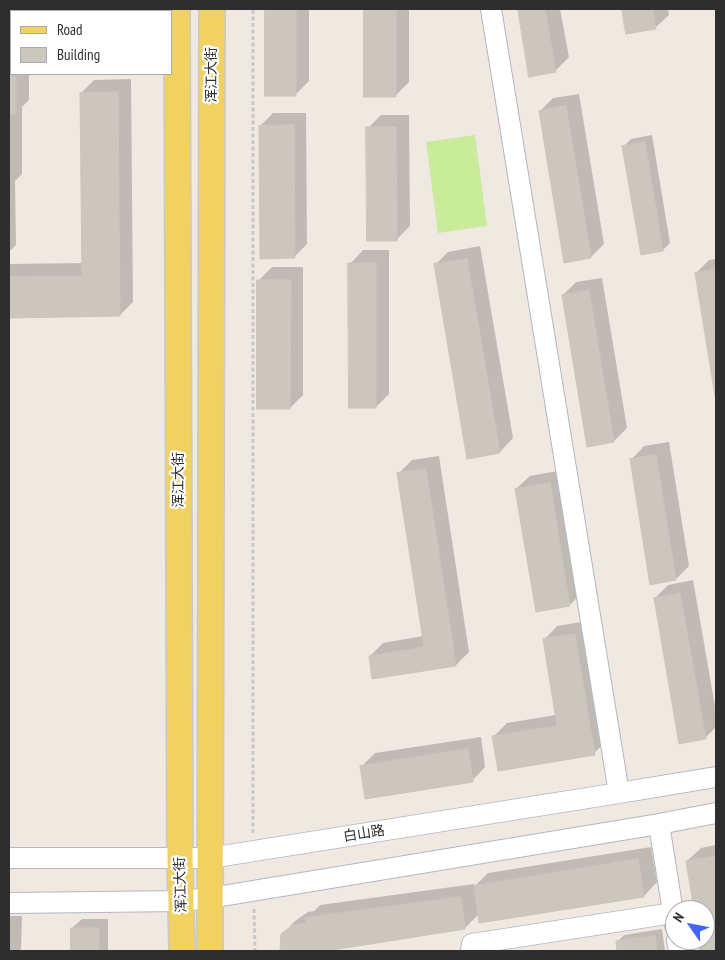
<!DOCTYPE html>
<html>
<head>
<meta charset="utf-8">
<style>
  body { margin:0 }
  #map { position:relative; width:725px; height:960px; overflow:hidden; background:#efe9e1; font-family:"PT Sans Narrow",sans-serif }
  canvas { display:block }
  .frame { position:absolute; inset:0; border:10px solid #2e2e2e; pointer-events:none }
  .legend { position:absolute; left:10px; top:10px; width:162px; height:65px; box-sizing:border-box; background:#fff; border:1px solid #ababab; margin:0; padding:6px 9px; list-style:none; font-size:15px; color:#2e2e2e }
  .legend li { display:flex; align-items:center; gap:10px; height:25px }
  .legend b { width:25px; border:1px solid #ababab }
  .north { position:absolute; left:665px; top:900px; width:50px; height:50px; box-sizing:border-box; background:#fff; border:1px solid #ababab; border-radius:50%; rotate:303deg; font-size:14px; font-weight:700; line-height:20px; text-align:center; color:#2e2e2e }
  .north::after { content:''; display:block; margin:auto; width:18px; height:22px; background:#4264fb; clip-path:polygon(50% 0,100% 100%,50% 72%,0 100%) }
</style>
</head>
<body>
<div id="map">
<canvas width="725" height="960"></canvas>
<div class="frame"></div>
<ul class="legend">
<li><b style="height:6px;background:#f2d163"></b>Road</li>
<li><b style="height:14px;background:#cbc7bf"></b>Building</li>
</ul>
<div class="north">N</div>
</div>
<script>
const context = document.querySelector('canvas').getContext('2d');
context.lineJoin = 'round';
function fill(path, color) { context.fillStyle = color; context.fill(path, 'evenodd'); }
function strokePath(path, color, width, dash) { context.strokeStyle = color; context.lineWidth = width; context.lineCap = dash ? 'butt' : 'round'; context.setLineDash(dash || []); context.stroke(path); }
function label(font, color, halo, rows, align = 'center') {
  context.font = font + ' "PT Sans Narrow","Noto Sans SC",sans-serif'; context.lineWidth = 4.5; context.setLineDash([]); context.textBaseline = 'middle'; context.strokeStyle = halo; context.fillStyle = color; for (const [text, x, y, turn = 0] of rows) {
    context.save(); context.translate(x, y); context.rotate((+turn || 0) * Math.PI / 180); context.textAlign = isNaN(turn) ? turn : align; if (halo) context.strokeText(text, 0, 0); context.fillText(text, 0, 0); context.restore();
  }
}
const pitch = new Path2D(`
  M475 135 487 226 438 233 426 142Z`);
const shadow = new Path2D(`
  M9 9H26V11H11V74H29V100L22 107V174L15 181 16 245 9 252Z
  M89 9H132V11H89Z
  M266 9H309V81L296 94H266Z
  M365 9H409V82L395 96H365Z
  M519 9H560L569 57 555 71 530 75Z
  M623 9H668L669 15 655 28 627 33Z
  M131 79 133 302 120 315 9 316V264L83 263 81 93 94 80Z
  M579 94 604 244 591 257 540 111 553 98Z
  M273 113H306L307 244 294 257 260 126Z
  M381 115H409L410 226 397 239 368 128Z
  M652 135 670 243 663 250 624 146 631 139Z
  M480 246 513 438 500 452 435 265 448 252Z
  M363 250H389V394L376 407 350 264Z
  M716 259V394L696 273 709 260Z
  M272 267H303V395L290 408 258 281Z
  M602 278 627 428 614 441 563 295 576 282Z
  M669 442 689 566 676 579 631 460 644 446Z
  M439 456 469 652 456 665 370 656 383 643 423 636 398 474 412 460Z
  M563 470 583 591 570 605 516 489 530 476Z
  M693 580 716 712V727L705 738 655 598 668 585Z
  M588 621 608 740 594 753 493 737 507 723 556 715 544 640 557 626Z
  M481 737 485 767 472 781 361 767 375 753Z
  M716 845V951H701L699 940H705V910H695L687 861 701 848Z
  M651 847 657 882 644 896 479 914 465 928 321 951H281L282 935 295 921 308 912 314 911 320 905 474 884V887L488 873Z
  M9 916H22L21 950 20 951H9Z
  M82 919H108V951H72V928Z
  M662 929 665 951H619L617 942 624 935Z`);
const building = new Path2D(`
  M9 9H13V11H11V74H13V76H9Z
  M87 9H119V11H87Z
  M265 9H296V96H265Z
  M364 9H396V97H364Z
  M518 9H545L556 72 529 77Z
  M622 9H653L656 29 626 34Z
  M9 76H16V114H9V189Z
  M118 92 120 316 9 318V277L82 276 80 93Z
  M566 106 591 258 564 263 539 111Z
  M294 125 295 258 260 259 259 126Z
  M366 127H396L397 241H367Z
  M645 142 663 251 641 255 622 146Z
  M467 259 500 453 467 459 434 264Z
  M348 263H376V408H349Z
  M716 269V402L695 273Z
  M257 280H291L290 409H257Z
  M589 290 614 442 587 447 562 295Z
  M656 455 676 580 650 585 630 459Z
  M426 469 456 666 372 679 369 656 424 647 397 473Z
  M550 483 570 606 536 612 515 489Z
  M680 593 706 739 679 744 654 598Z
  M575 634 595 755 498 771 492 736 557 726 543 639Z
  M468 749 473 782 365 799 360 766Z
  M716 856V951H700L698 940H705V910H694L686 861Z
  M638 859 644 897 479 923 474 886Z
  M461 897 465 929 326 951H280L281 934 293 925 306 923 305 918Z
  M71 928H99V951H71Z
  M655 936 657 951H617L616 941Z`);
const path = new Path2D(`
  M253 833V9
  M254 909 255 951`);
const minor = new Path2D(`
  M491 9 619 793
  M659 824 675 925
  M9 858H210L619 793 716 777
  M9 903 182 901 210 898 659 824 716 813
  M677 940 679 951
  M471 951 472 944 673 913`);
const major = new Path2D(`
  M177 9 180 859 182 951
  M210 951 212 9`);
const streetNames = [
  ["浑江大街",212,75,-90],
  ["浑江大街",179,480,-90],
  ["白山路",364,834,-9],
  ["浑江大街",181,885,-92]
];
fill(pitch, '#c9ec9a');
fill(shadow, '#0003');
fill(building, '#cbc7bf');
strokePath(building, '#cbc5ba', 1);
strokePath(minor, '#b4b7c1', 22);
strokePath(major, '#c9c9c9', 28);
strokePath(path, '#c9c9c9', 3, [4, 2.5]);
strokePath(minor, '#fff', 20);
strokePath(major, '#f2d163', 25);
label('14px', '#2e2e2e', '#fff', streetNames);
</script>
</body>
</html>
